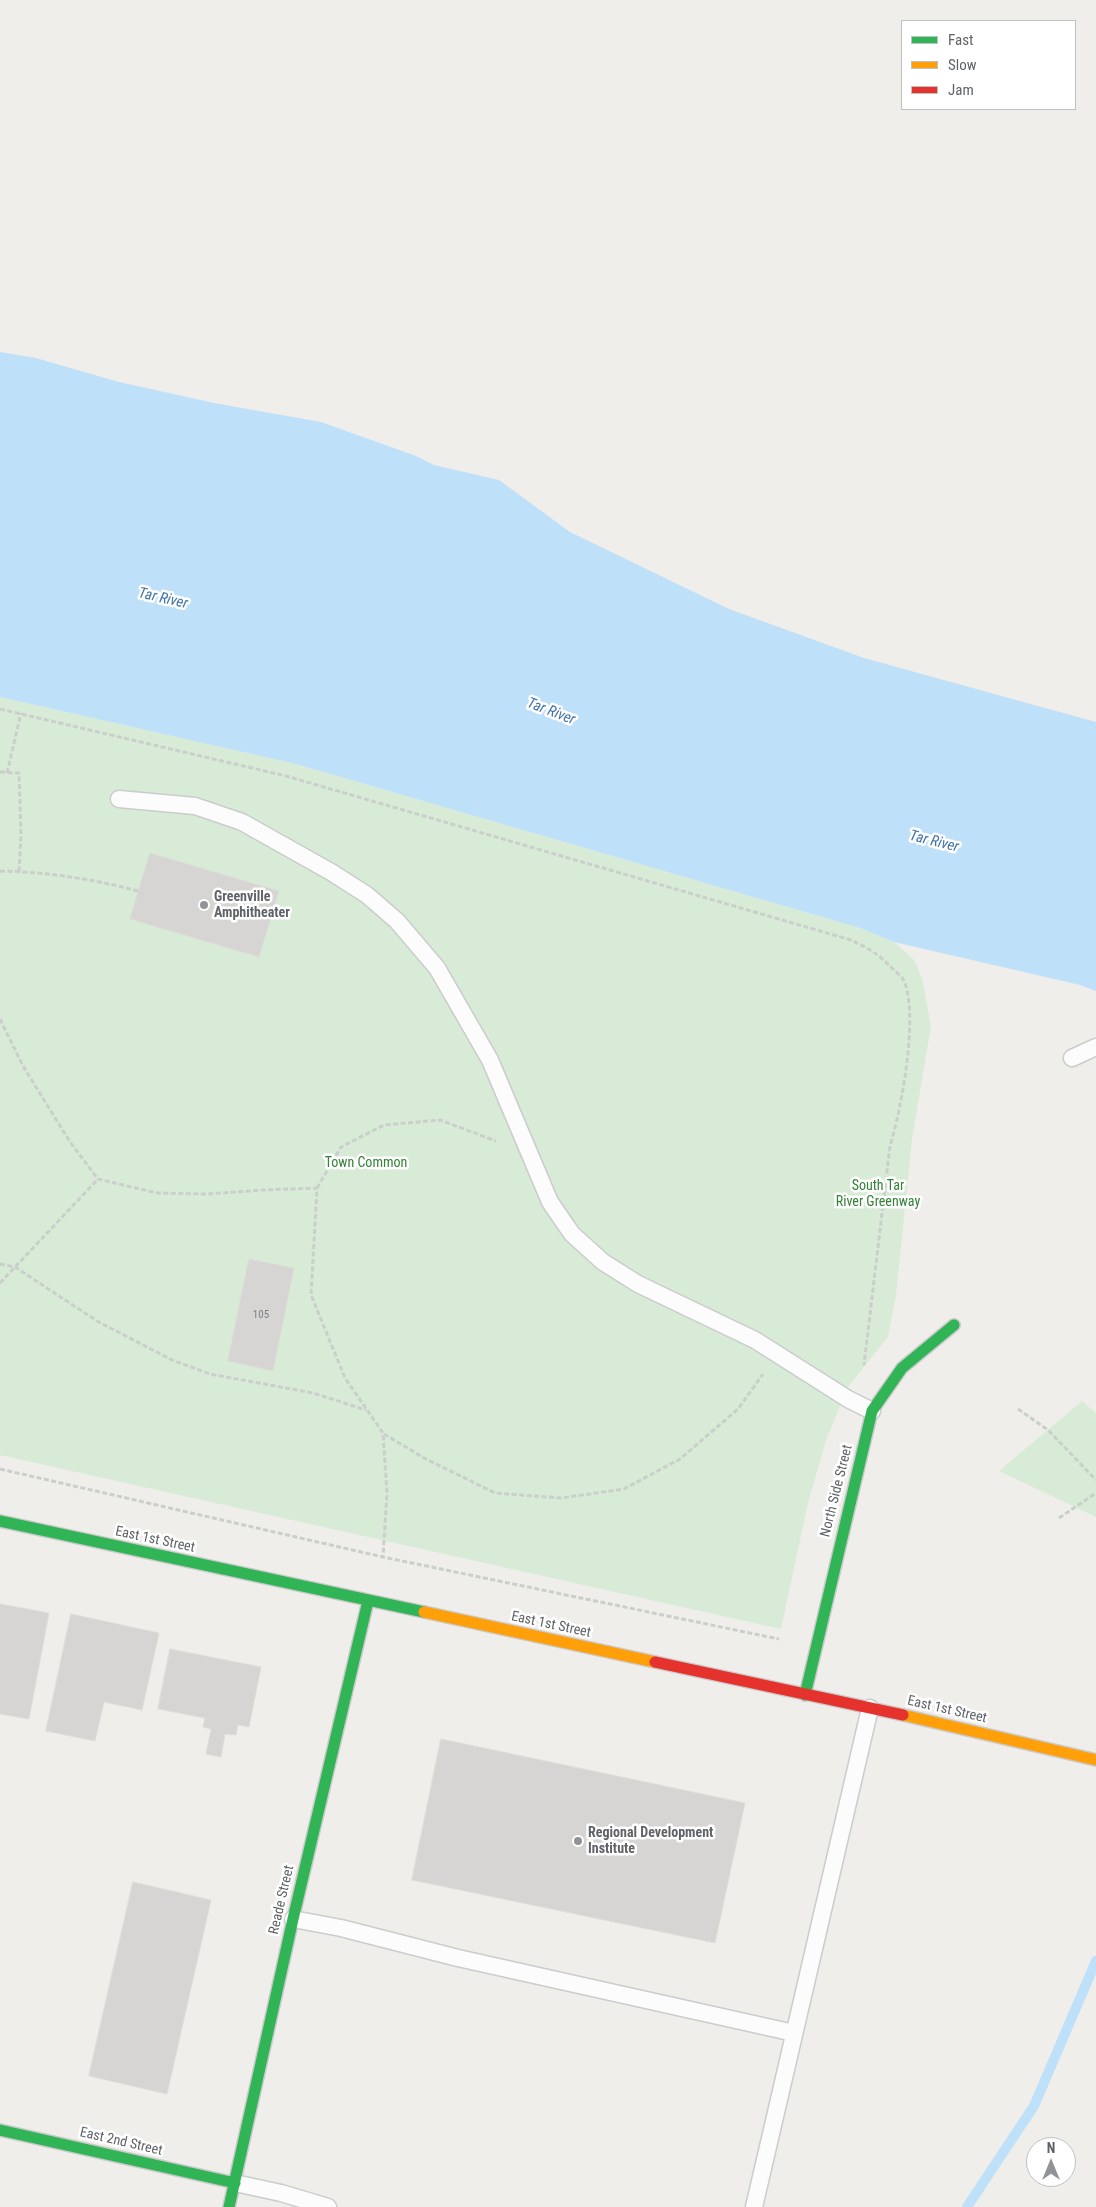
<!DOCTYPE html>
<html>
<head>
<meta charset="utf-8">
<style>
  body { margin:0 }
  #map { position:relative; width:1096px; height:2207px; overflow:hidden; background:#efeeea; font-family:"Roboto Condensed",sans-serif }
  canvas { display:block }
  .legend { position:absolute; left:901px; top:20px; width:175px; height:90px; box-sizing:border-box; background:#fff; border:1px solid #bfc1c3; margin:0; padding:6px 9px; list-style:none; font-size:15px; color:#5f6368 }
  .legend li { display:flex; align-items:center; gap:10px; height:25px }
  .legend b { width:25px; border:1px solid #bfc1c3 }
  .north { position:absolute; left:1026px; top:2137px; width:50px; height:50px; box-sizing:border-box; background:#fff; border:1px solid #bfc1c3; border-radius:50%; rotate:0deg; font-size:14px; font-weight:700; line-height:20px; text-align:center; color:#5f6368 }
  .north::after { content:''; display:block; margin:auto; width:18px; height:22px; background:#919496; clip-path:polygon(50% 0,100% 100%,50% 72%,0 100%) }
</style>
</head>
<body>
<div id="map">
<canvas width="1096" height="2207"></canvas>
<ul class="legend">
<li><b style="height:6px;background:#30b455"></b>Fast</li>
<li><b style="height:6px;background:#ff9f0a"></b>Slow</li>
<li><b style="height:6px;background:#e5322d"></b>Jam</li>
</ul>
<div class="north">N</div>
</div>
<script>
const context = document.querySelector('canvas').getContext('2d');
context.lineJoin = 'round';
function fill(path, color) { context.fillStyle = color; context.fill(path, 'evenodd'); }
function strokePath(path, color, width, dash) { context.strokeStyle = color; context.lineWidth = width; context.lineCap = dash ? 'butt' : 'round'; context.setLineDash(dash || []); context.stroke(path); }
function label(font, color, halo, rows, align = 'center') {
  context.font = font + ' "Roboto Condensed",sans-serif'; context.lineWidth = 5; context.setLineDash([]); context.textBaseline = 'middle'; context.strokeStyle = halo; context.fillStyle = color; for (const [text, x, y, turn = 0] of rows) {
    context.save(); context.translate(x, y); context.rotate((+turn || 0) * Math.PI / 180); context.textAlign = isNaN(turn) ? turn : align; if (halo) context.strokeText(text, 0, 0); context.fillText(text, 0, 0); context.restore();
  }
}
const green = new Path2D(`
  M0 697 296 764 860 928 894 942 914 960 922 978 931 1026 912 1139 896 1295 888 1337 848 1387 826 1440 808 1503 781 1629 0 1455Z
  M1082 1401 1096 1413V1517L999 1471Z`);
const water = new Path2D(`
  M0 352 36 358 119 382 214 403 321 422 416 456 434 465 499 480 570 532 729 609 864 658 1096 722V991L1080 985 894 942 860 928 296 764 0 697Z`);
const stream = new Path2D(`
  M967 2207 1034 2106 1096 1961`);
const building = new Path2D(`
  M150 853 279 891 259 957 130 919Z
  M249 1259 294 1268 273 1371 228 1361Z
  M0 1604 49 1613 29 1719 0 1714Z
  M71 1614 159 1633 142 1710 104 1702 95 1741 46 1731Z
  M170 1649 261 1667 249 1727 238 1725 236 1735 225 1734 221 1757 206 1754 211 1729 203 1727 205 1718 158 1709Z
  M441 1739 745 1803 715 1943 412 1880Z
  M133 1882 211 1900 167 2094 89 2076Z`);
const path = new Path2D(`
  M0 709 286 776 851 940C872 950 878 954 895 971 897 973 901 976 903 979 920 1011 901 1111 890 1146L864 1365
  M0 772 19 773 21 836 19 872
  M7 773 21 713
  M0 871C46 872 94 879 138 891
  M0 1019 23 1066 70 1142 98 1179 157 1193 207 1194 263 1190 317 1188 311 1295 345 1378 383 1433 387 1493 383 1557
  M317 1188 341 1147 384 1125 440 1120 496 1141
  M0 1264 15 1267 97 1321 172 1360 210 1374 313 1393 366 1410
  M0 1283 98 1179
  M1018 1409 1048 1430 1096 1480
  M384 1434 426 1459 495 1493 561 1498 624 1489 680 1459 738 1409 763 1374
  M0 1469 383 1557 779 1639
  M1059 1518 1096 1493`);
const lane = new Path2D(`
  M119 799 195 806 242 822 331 872 367 895 397 921 437 968 490 1060 550 1202 572 1234 603 1262 638 1284 755 1340 848 1399 872 1411
  M1072 1058 1096 1047
  M293 1919 341 1928 458 1958 794 2033
  M235 2183 281 2193 328 2207
  M754 2207 870 1708`);
const fast = new Path2D(`
  M0 1521 424 1612
  M805 1695 872 1411 902 1368 954 1325
  M0 2130 235 2183
  M229 2207 293 1919 368 1601`);
const slow = new Path2D(`
  M424 1612 655 1662
  M903 1715 1096 1760`);
const jam = new Path2D(`
  M655 1662 903 1715`);
const markers = [
  [204,905,5,"#919496"],
  [578,1841,5,"#919496"]
];
const numberNames = [
  ["105",261,1315]
];
const poiNames = [
  ["Greenville",214,897],
  ["Amphitheater",214,913],
  ["Regional Development",588,1833],
  ["Institute",588,1849]
];
const parkNames = [
  ["Town Common",366,1163],
  ["South Tar",878,1186],
  ["River Greenway",878,1202]
];
const streetNames = [
  ["North Side Street",837,1491,-76],
  ["East 1st Street",155,1540,12],
  ["East 1st Street",551,1625,12],
  ["East 1st Street",947,1710,13],
  ["Reade Street",282,1900,-77],
  ["East 2nd Street",121,2142,13]
];
const waterNames = [
  ["Tar River",163,599,13],
  ["Tar River",551,712,21],
  ["Tar River",934,842,14]
];
fill(green, '#d8ebd6');
fill(water, '#bfe0f9');
strokePath(stream, '#bfe0f9', 10);
fill(building, '#d6d5d3');
strokePath(building, '#deddd9', 1);
strokePath(lane, '#cbcccc', 19);
strokePath(fast, '#cacacb', 14);
strokePath(slow, '#cacacb', 14);
strokePath(jam, '#cacacb', 14);
strokePath(path, '#cacfcc', 3, [5, 2.5]);
strokePath(lane, '#fdfcfc', 16);
strokePath(fast, '#30b455', 11);
strokePath(slow, '#ff9f0a', 11);
strokePath(jam, '#e5322d', 11);
for (const [x, y, r, color] of markers) { const dot = new Path2D(); dot.arc(x, y, r, 0, 2 * Math.PI); context.fillStyle = color; context.fill(dot); strokePath(dot, '#fff', 2); }
label('11px', '#7e8184', null, numberNames);
label('bold 14px', '#5f6368', '#fff', poiNames, 'left');
label('14px', '#348238', '#fff', parkNames);
label('14px', '#5f6368', '#fff', streetNames);
label('italic 15px', '#4174aa', '#fff', waterNames);
</script>
</body>
</html>
